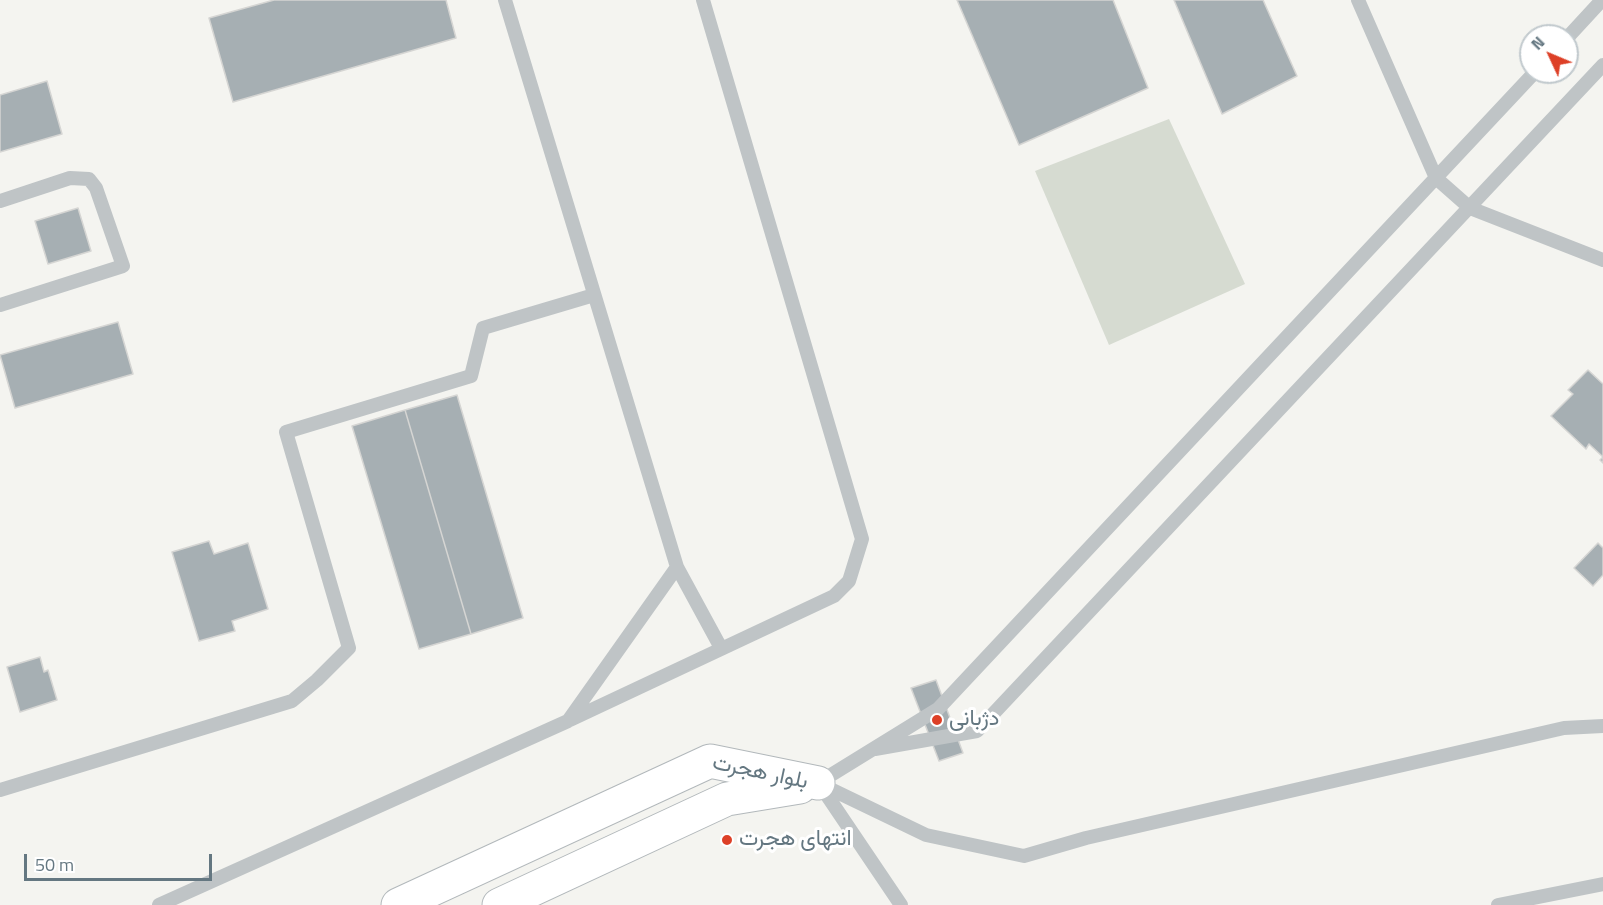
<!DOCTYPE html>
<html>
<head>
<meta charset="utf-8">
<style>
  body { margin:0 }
  #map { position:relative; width:1603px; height:905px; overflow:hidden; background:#f4f4f0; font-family:"Titillium Web",sans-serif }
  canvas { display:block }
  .north { position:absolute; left:1519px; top:24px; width:60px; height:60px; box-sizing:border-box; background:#fff; border:2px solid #c1c9cd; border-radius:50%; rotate:314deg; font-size:16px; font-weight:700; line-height:24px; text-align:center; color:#647781 }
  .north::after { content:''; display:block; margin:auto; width:21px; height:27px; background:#dd4027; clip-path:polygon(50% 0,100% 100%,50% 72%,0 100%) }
  .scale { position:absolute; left:24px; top:854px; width:188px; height:27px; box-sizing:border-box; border:3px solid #647781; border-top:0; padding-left:8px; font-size:18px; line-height:21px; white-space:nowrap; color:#647781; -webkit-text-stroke:4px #fff; paint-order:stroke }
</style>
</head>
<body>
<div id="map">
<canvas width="1603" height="905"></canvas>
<div class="north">N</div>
<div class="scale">50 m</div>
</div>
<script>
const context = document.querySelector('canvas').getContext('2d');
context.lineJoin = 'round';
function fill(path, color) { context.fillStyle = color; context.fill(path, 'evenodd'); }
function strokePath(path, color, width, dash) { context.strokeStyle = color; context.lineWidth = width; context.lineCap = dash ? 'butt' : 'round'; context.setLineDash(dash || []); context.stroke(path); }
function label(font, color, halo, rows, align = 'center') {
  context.font = font + ' "Titillium Web",Vazirmatn,sans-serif'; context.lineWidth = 6; context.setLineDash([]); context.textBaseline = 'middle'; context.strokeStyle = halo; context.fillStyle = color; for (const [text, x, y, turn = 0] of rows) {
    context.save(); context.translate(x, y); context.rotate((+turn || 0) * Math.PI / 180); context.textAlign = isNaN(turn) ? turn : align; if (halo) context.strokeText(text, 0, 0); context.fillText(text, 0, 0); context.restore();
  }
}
const green = new Path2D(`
  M1169 119 1245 284 1109 345 1035 171Z`);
const building = new Path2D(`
  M274 0H446L456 38 233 102 209 18Z
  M957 0H1113L1148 88 1019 145Z
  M1174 0H1263L1297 76 1222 114Z
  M47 81 62 134 0 152V95Z
  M78 208 91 251 48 264 35 221Z
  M118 322 133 374 15 408 0 355Z
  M1588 370 1603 384V463L1600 460 1603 457 1589 444 1586 449 1551 416 1573 394 1568 390Z
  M457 395 523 618 471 634 405 410Z
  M405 410 471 634 419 649 352 426Z
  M209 541 214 554 248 543 268 609 232 621 235 631 199 641 172 552Z
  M1598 543 1603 548V575L1593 586 1574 568Z
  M40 657 44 672 48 670 57 700 20 712 7 667Z
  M936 680 963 753 939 761 911 688Z`);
const lane = new Path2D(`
  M1358 0 1436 178 1470 208 1603 260
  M1567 38 1602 0
  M0 201 70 178 89 179 96 188 123 266 0 305
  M677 567 721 648
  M570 720 834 596 849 581 862 539 703 0
  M875 749 977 731 1603 65
  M818 783 938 709 1535 72
  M818 783 926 835 1024 856 1086 838 1564 728 1603 726
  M820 785 901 905
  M0 790 292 701 317 680 349 648 286 432 471 376 483 328 594 295
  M159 905 568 721 677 567 505 0
  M1498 905 1603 884`);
const secondary = new Path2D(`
  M398 905 710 761 818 783
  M499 905 727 799 800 787`);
const markers = [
  [937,720,6,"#dd4027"],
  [727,840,6,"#dd4027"]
];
const poiNames = [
  ["دژبانی",949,720],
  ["انتهای هجرت",739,840]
];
const streetNames = [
  ["بلوار هجرت",760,773,12]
];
fill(green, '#d6dbd1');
fill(building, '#a6afb3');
strokePath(building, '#d5d5d3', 1.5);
strokePath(secondary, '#b2b8bb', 35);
strokePath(lane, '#bfc4c6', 14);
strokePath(secondary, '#fff', 33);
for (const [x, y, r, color] of markers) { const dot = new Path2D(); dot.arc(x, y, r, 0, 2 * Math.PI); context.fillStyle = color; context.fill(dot); strokePath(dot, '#fff', 2); }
label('22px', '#647781', '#fff', poiNames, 'left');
label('22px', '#647781', '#fff', streetNames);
</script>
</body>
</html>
